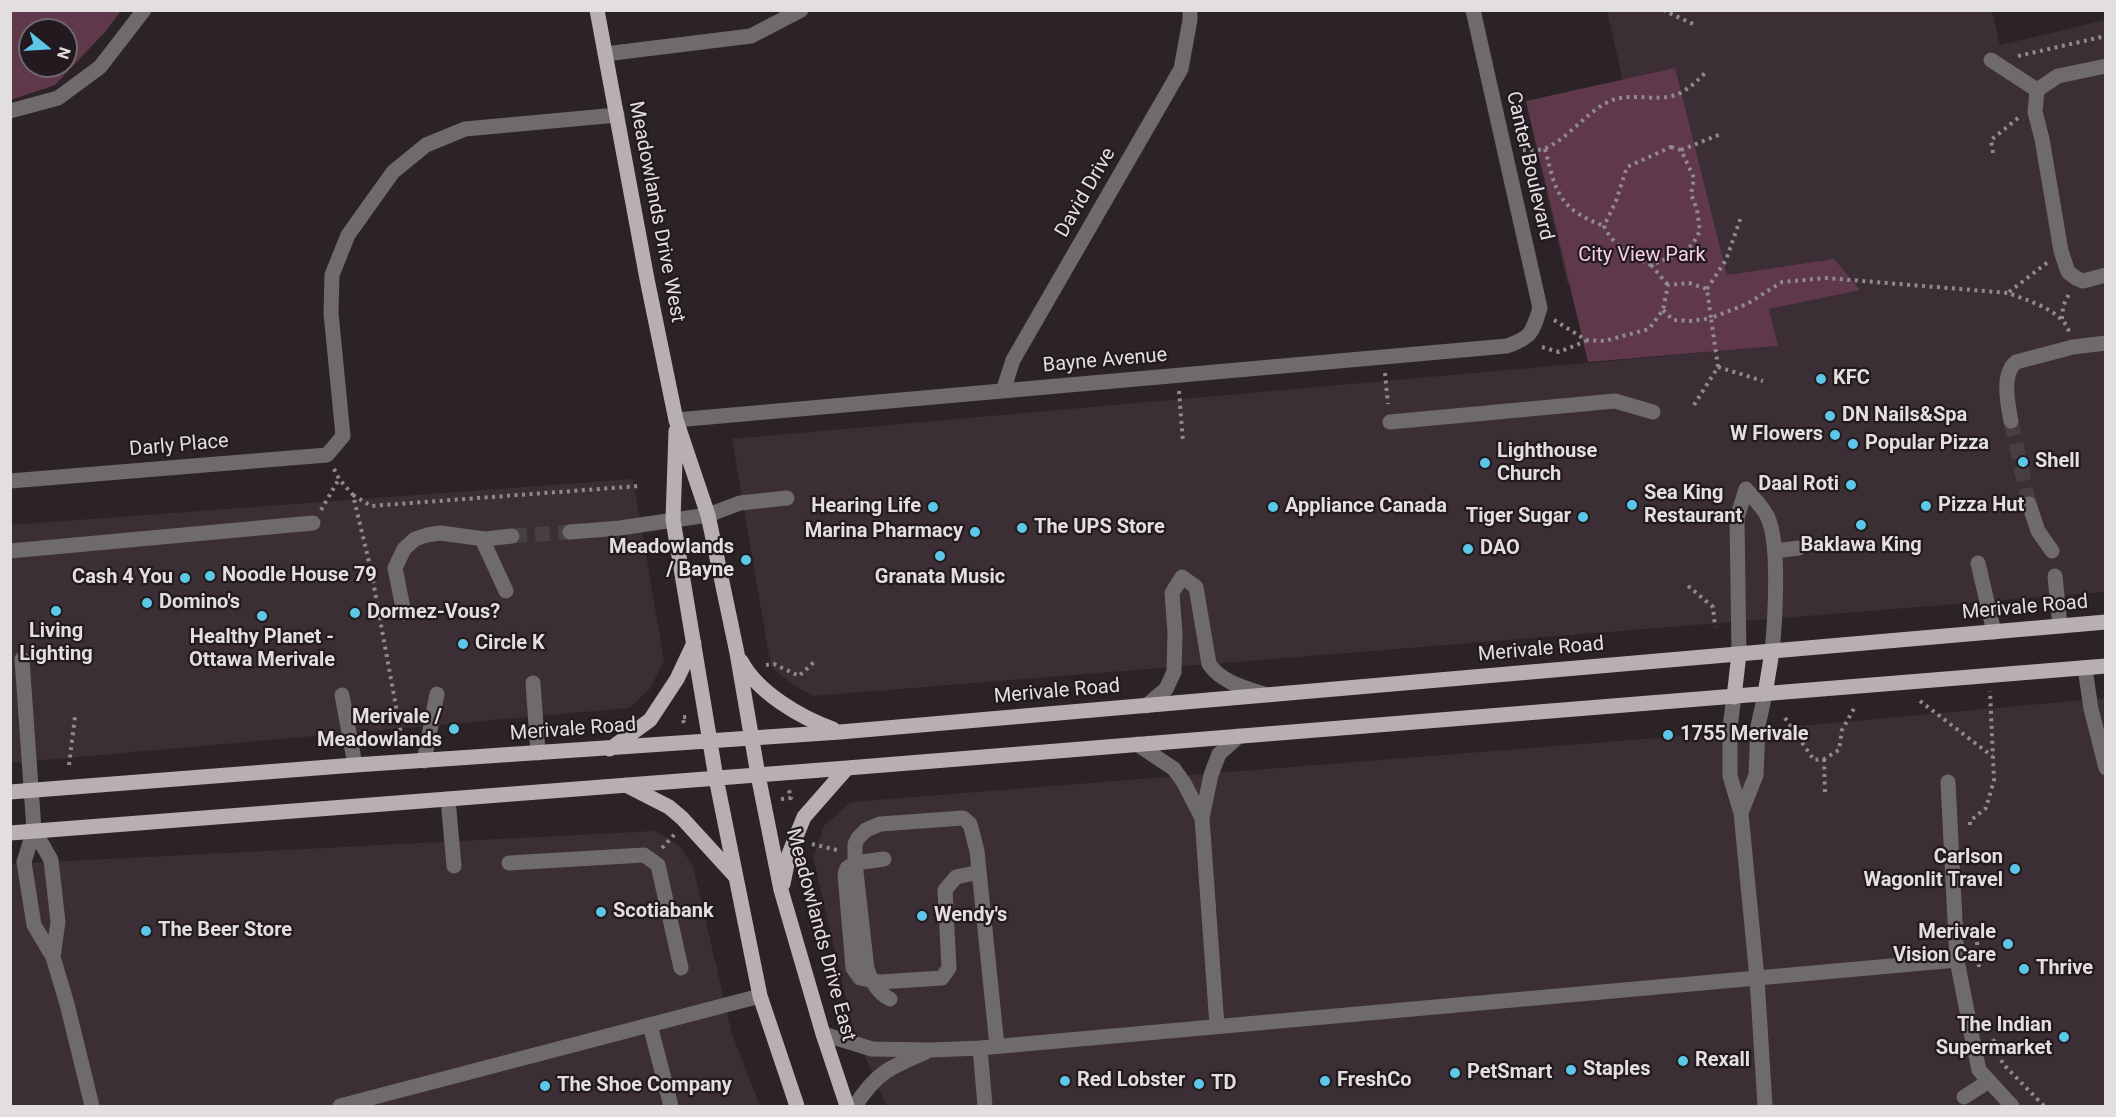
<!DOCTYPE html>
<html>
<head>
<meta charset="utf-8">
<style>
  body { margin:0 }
  #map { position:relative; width:2116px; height:1117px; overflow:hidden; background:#2c2327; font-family:Roboto,sans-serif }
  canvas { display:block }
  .frame { position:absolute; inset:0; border:12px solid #e3dee0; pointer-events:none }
  .north { position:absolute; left:18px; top:18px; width:60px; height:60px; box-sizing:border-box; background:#221a1e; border:2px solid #6f686c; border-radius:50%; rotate:108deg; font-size:16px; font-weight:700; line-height:24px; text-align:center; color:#e3dee0 }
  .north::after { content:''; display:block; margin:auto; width:21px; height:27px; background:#5cc7e8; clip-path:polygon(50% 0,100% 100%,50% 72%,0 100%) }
</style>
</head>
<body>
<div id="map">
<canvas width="2116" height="1117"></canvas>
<div class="frame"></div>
<div class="north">N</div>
</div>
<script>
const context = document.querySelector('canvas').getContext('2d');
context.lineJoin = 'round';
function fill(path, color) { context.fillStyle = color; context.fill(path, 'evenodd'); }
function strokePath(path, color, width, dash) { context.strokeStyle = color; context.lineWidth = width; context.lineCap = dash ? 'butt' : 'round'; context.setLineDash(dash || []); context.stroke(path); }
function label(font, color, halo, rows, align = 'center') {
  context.font = font + ' Roboto,sans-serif'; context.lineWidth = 4.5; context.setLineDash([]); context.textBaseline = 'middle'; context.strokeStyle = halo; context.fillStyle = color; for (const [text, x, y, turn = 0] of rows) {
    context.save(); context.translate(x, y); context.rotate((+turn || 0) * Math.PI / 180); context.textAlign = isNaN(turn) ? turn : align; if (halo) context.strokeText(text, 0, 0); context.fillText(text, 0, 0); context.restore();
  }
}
const built = new Path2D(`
  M1607 11H1992L2000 45 2105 20V592L813 696 792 684 771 667 732 439 1778 346 1769 309 1728 278 1572 289 1567 282 1526 103 1623 81Z
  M633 479 664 661 649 690 629 708 11 763 10 525Z
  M2105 698V1106H886L852 1024 813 857 824 826 851 802 1745 731Z
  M655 831 678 844 693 866 732 1034 760 1106H11V864Z`);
const green = new Path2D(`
  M10 11 11 10 121 11 105 32 55 85 11 100ZM30 30H66V66H30Z
  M1675 68 1727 275 1834 259 1860 290 1769 309 1778 346 1588 362 1526 101Z`);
const minorTunnel = new Path2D(`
  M2011 421 2029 504
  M512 536 570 532`);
const path = new Path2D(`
  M1663 10 1693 24
  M2018 56 2106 36
  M1671 147 1681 150 1694 178 1691 194 1697 210 1700 231 1692 245 1681 253 1651 265C1632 256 1613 246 1604 226L1616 201 1627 167Z
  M1545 149C1556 193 1559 209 1604 226
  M1523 150C1530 150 1540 151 1546 148 1570 137 1586 112 1610 101 1631 92 1655 102 1675 95 1687 91 1696 82 1705 73
  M1681 150 1721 134
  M1993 153 1991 140 2018 118
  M1651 265 1668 285
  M1707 289 1726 260 1741 217
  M2009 292 2048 262
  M2062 319 2063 306 2069 294
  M1554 320 1586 340 1604 341 1649 329 1663 310 1668 285 1689 283 1707 289 1711 318 1692 321 1673 320 1663 310
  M1542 347 1559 352 1586 341
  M1718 367 1711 318 1747 304 1782 282 1827 278 2008 293C2027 300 2064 311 2069 332
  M1385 373 1388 404
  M1179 391 1183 442
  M1694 405 1718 367 1763 381
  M334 469 339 479 353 495 371 570 401 734
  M353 495 371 506 639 486
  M321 510 339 479
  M1688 586 1713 607 1715 627
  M766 665 774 664 799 676 814 662
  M1920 701 1992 756
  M1785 718 1814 760 1824 759 1839 750 1842 730 1856 705
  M684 723 682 717H689
  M1824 759 1825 794
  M69 765 75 717
  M781 799 791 798 789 790
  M1970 825V821L1986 808 1994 780 1990 691
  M812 844 837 850
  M662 848 675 834
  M1977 942 1979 967
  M1993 1039 2003 1064 2044 1106`);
const minor = new Path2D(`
  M605 54 751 36 801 10
  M1991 60 2037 90
  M2106 66 2058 76 2037 90 2035 112 2042 139 2061 251 2068 272 2076 278 2083 281 2106 275
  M10 111 58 98 100 67 144 10
  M1003 391 1013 360 1181 69 1190 20V10
  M676 420 1507 346C1532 337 1532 333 1540 308L1473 10
  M2011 421C2008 405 2001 374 2016 362L2073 347 2106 343
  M1390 422 1615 401 1653 412
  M10 481 327 455 343 436 331 313 332 275 348 235 393 172 426 145 465 129 617 115
  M1746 489C1753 498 1764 508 1768 518 1780 545 1775 621 1772 652
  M2029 504 2038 531 2052 551
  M570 532 620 528 708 515 740 503 787 498
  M482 539 506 591
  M10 551 313 523
  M1775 551 1799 548
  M1978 563 1994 632
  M2055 576 2060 626
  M404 613 395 568 404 549 415 539 427 535 440 533 485 539 512 536
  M1739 654 1737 518 1746 489
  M22 659 34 830 24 862 34 925 53 957 67 1004 92 1106
  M2085 668 2091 709 2106 768
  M533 683 538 753
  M342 695 355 765
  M1734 697 1730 727V776L1741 813 1757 978 1765 1106
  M1146 706 1166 689 1174 672 1175 633 1172 593 1182 577 1196 587 1209 664C1222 683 1246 688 1267 695
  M1137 744 1174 769 1184 783 1202 818
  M424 761 437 694
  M1948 782 1957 960 1972 1037 1979 1070 2012 1106
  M448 799 454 866
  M1741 813 1756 775 1758 726 1765 694
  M34 830 51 860 58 922 53 957
  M884 859 855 863 847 868 845 874 853 968 860 978 880 982 942 978 949 968 945 890 956 877 979 872
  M509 863 644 855 658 865 681 968
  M890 999C879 994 871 981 867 969L855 863V844L858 838 866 830 880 824 963 818 970 824 977 851 997 1046
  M650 1025 671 1106
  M1217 1026 1202 818 1211 775 1219 754 1239 736
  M823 1034 872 1049 931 1050 980 1048 1957 960
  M980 1048 985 1106
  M1964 1097 1989 1081
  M340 1106 760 996
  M855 1106C876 1073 890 1067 926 1052`);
const major = new Path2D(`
  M597 10 647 279 676 420 708 515 737 653 758 775 781 890 823 1034 847 1106
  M676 431 673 520 716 778 760 996 797 1106
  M741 661C757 692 801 718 833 729
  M1765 694 1772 652
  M1734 697 1739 654
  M610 749 650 720 677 679 694 643
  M626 785 669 807 682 818 735 876
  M10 792 355 765 840 732 2106 622
  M10 833 847 768 2106 666
  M783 884 789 854 804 817 847 768`);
const markers = [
  [1821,379,6,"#5cc7e8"],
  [1830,416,6,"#5cc7e8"],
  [1835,435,6,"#5cc7e8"],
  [1853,444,6,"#5cc7e8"],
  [2023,462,6,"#5cc7e8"],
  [1485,463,6,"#5cc7e8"],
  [1851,485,6,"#5cc7e8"],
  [1632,505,6,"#5cc7e8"],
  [1926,506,6,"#5cc7e8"],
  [933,507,6,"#5cc7e8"],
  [1273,507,6,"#5cc7e8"],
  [1583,517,6,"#5cc7e8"],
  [1861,525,6,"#5cc7e8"],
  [1022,528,6,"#5cc7e8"],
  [975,532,6,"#5cc7e8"],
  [1468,549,6,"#5cc7e8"],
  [940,556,6,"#5cc7e8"],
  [746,560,6,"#5cc7e8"],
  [210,576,6,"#5cc7e8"],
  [185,578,6,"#5cc7e8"],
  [147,603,6,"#5cc7e8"],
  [56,611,6,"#5cc7e8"],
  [355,613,6,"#5cc7e8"],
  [262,616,6,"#5cc7e8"],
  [463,644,6,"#5cc7e8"],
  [454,729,6,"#5cc7e8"],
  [1668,735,6,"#5cc7e8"],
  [2015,869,6,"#5cc7e8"],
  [601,912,6,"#5cc7e8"],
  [922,916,6,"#5cc7e8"],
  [146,931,6,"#5cc7e8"],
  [2008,944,6,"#5cc7e8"],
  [2024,969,6,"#5cc7e8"],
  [2064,1037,6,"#5cc7e8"],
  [1683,1061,6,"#5cc7e8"],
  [1571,1070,6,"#5cc7e8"],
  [1455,1073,6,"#5cc7e8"],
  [1065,1081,6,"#5cc7e8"],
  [1325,1081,6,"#5cc7e8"],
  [1199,1084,6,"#5cc7e8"],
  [545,1086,6,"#5cc7e8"]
];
const streetNames = [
  ["Canter Boulevard",1529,166,77],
  ["David Drive",1086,193,-60],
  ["Meadowlands Drive West",656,212,79],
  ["Bayne Avenue",1105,361,-5],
  ["Darly Place",179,446,-5],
  ["Merivale Road",2025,608,-5],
  ["Merivale Road",1541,650,-5],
  ["Merivale Road",1057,692,-5],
  ["Merivale Road",573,730,-4],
  ["Meadowlands Drive East",820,935,75]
];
const parkNames = [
  ["City View Park",1642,256]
];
const poiNames = [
  ["KFC",1833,379],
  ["DN Nails&Spa",1842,416],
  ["W Flowers",1823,435,"right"],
  ["Popular Pizza",1865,444],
  ["Lighthouse",1497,452],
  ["Church",1497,475],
  ["Shell",2035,462],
  ["Daal Roti",1839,485,"right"],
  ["Sea King",1644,494],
  ["Restaurant",1644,517],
  ["Pizza Hut",1938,506],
  ["Hearing Life",921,507,"right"],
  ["Appliance Canada",1285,507],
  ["Tiger Sugar",1571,517,"right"],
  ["The UPS Store",1034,528],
  ["Marina Pharmacy",963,532,"right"],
  ["Baklawa King",1861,546,"center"],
  ["Meadowlands",734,548,"right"],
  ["/ Bayne",734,571,"right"],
  ["DAO",1480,549],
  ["Noodle House 79",222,576],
  ["Cash 4 You",173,578,"right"],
  ["Granata Music",940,578,"center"],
  ["Domino's",159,603],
  ["Dormez-Vous?",367,613],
  ["Living",56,632,"center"],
  ["Lighting",56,655,"center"],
  ["Healthy Planet -",262,638,"center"],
  ["Ottawa Merivale",262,661,"center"],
  ["Circle K",475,644],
  ["Merivale /",442,718,"right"],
  ["Meadowlands",442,741,"right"],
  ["1755 Merivale",1680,735],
  ["Carlson",2003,858,"right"],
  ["Wagonlit Travel",2003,881,"right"],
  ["Scotiabank",613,912],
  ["Wendy's",934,916],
  ["The Beer Store",158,931],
  ["Merivale",1996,933,"right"],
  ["Vision Care",1996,956,"right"],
  ["Thrive",2036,969],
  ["The Indian",2052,1026,"right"],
  ["Supermarket",2052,1049,"right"],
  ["Rexall",1695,1061],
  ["Staples",1583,1070],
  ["PetSmart",1467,1073],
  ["Red Lobster",1077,1081],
  ["FreshCo",1337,1081],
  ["TD",1211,1084],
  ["The Shoe Company",557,1086]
];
fill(built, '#3b2e34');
fill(green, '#5f384b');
strokePath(minorTunnel, '#473f43', 15, [15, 8]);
strokePath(path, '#908a8d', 4, [3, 4.5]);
strokePath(minor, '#6f6a6c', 15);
strokePath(major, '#b8afb3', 15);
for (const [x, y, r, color] of markers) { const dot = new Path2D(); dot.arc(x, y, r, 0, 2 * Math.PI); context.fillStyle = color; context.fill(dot); strokePath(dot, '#221a1e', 2); }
label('20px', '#e3dee0', '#221a1e', streetNames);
label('20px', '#f4d0e0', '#221a1e', parkNames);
label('bold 20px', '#e3dee0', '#221a1e', poiNames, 'left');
</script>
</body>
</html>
